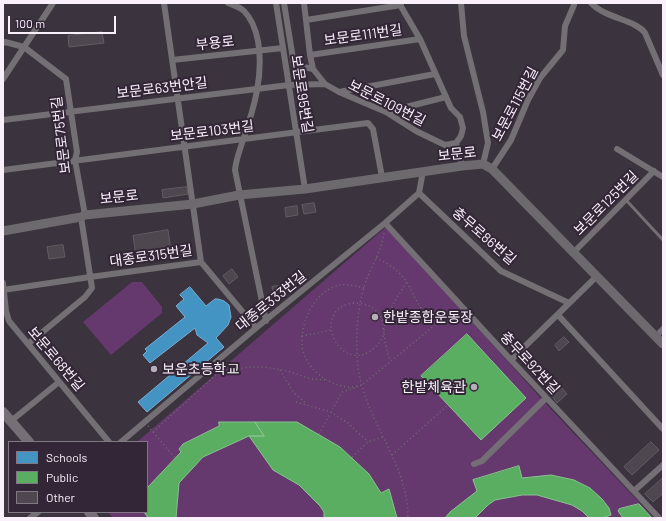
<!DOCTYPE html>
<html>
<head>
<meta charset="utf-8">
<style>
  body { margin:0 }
  #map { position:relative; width:666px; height:521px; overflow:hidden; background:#3b333d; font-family:Barlow,sans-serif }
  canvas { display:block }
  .frame { position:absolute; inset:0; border:4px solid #f9f0fb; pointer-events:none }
  .legend { position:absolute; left:8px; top:441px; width:140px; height:72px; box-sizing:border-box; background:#332637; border:1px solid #827785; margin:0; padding:5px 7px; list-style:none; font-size:12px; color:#f9f0fb }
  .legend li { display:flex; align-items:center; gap:8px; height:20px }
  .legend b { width:20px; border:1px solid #827785 }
  .scale { position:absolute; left:8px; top:16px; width:108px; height:18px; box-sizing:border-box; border:2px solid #f9f0fb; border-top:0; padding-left:5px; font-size:12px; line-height:14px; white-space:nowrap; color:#f9f0fb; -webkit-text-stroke:3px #332637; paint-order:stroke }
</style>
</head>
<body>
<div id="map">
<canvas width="666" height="521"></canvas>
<div class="frame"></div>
<ul class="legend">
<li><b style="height:11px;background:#4393c3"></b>Schools</li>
<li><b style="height:11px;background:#5aae61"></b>Public</li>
<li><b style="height:11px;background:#4e4750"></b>Other</li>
</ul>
<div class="scale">100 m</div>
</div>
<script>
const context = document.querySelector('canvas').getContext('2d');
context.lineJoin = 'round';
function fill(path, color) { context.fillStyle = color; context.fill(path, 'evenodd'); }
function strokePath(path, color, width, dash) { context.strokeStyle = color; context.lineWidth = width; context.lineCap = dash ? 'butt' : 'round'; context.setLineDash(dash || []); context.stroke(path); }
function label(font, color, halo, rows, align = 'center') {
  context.font = font + ' Barlow,"Noto Sans KR",sans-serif'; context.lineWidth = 4; context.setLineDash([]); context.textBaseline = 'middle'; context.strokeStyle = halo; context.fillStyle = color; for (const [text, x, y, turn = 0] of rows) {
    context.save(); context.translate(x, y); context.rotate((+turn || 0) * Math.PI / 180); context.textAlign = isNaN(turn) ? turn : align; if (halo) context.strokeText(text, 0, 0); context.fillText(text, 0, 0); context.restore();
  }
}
const green = new Path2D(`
  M386 227 548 406 654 518H113L108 512H147V442H137Z
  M132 282H142L162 307V313L111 355 83 322Z`);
const schools = new Path2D(`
  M190 287 206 306 215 299H218L224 301 229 305 231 317 228 325 216 338 224 347 147 412 138 402 208 343 197 335 195 328 150 363 143 355 147 351 145 349 185 317 176 306 184 299 180 295Z`);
const public = new Path2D(`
  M467 334 526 398 481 440 421 376Z
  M219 422H255L264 436H249L203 457 179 483 176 518H148L144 512H147V488L181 452 179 449 183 444 219 426Z
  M255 422H297L340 447 369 474 381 493 389 489 397 518H324V512L320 506 299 485 273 470 249 436H264Z
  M519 466 522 478 551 475 574 480 590 488 602 499 609 508 611 515 602 518H589L582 511 572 505 537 495H522L495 500 488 505 475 518H445L450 512 477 491 473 480Z
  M639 504 652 518H623L618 511 619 509Z`);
const building = new Path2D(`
  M102 32 104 43 69 47 68 36Z
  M187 187 188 194 163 198 162 190Z
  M314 203 316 212 304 214 302 205Z
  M297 206 298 215 286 217 285 208Z
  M168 230 172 257 137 262 133 236Z
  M63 245 65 257 49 259 47 247Z
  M232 269 238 277 229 284 223 276Z
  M283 285 285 295H281L282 299 275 301 272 287Z
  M564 337 569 342 559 351 555 345Z
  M562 388 567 394 557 403 552 396Z
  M651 442 659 450 632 475 624 467Z
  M663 478V493L653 502 645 494Z`);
const path = new Path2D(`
  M384 233C382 250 372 265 366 281 357 307 355 338 358 366 364 420 408 462 408 518
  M376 258C384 262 393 266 399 273 416 289 414 313 440 321
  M364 288C356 286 348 284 340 285 333 286 324 292 319 297 306 311 298 336 304 354 310 372 331 386 349 387 353 387 358 386 362 385L440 321H450L458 311
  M353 303C367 303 380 308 383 324 383 328 385 332 383 336 380 343 375 348 369 352 341 368 317 323 341 307 344 305 349 304 353 303Z
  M384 330C387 312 397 297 407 282
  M384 334 385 342 390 361
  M302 336 332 330
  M280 370 294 393 307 404
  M296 402 331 412 348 423 368 442
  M148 426 175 458
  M153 432 218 373 249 367H265L288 371 311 379 326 380
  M319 434 342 392 358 387
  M392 455 448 405
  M352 457 368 442 383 437`);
const lane = new Path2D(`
  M626 200 663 240`);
const street = new Path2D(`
  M164 3 201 262
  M228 3C233 5 240 7 244 11 252 19 256 31 258 41 264 75 254 108 243 140 240 150 236 159 235 170L266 321
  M276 3 305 189
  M284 3 294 65 313 69
  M304 3 310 55 313 69 325 84 339 92 386 112 416 131 445 145 456 143
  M399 3 420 39 451 108 460 117 463 128 461 136 456 143 462 166
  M461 3 464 36 483 112 488 143 483 164
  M591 3C605 18 636 20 645 33L663 75
  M306 20 401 5
  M3 43 5 42 24 47 66 79 77 152 75 160 85 215
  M310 55 420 39
  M172 60 283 48
  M3 79 53 3
  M339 92 435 74
  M386 112 446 97
  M3 120 289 85 325 84
  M617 149 663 177
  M492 169 511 140 528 100 540 78 563 50 565 26 574 5
  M3 170 368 123 373 129 382 177
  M419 193 501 271 569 303
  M385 223 511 360 659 518
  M574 252 654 171
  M3 283 6 311 9 321 109 442
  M3 290 90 277 201 262 256 328
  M558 315 663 429
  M656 336 663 329
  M28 344 85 297 92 288 81 217
  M511 360 597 276
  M11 421 59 382
  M121 442 256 328 385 223 419 193 423 171
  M474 464 482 461 546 398
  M634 491 663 465
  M30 518 38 512`);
const secondary = new Path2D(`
  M3 231 81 217 85 215 193 204 239 195 305 189 462 166 483 164 492 169 663 344`);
const primary = new Path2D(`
  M3 412 29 442
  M89 512 94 518`);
const markers = [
  [375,317,4,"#b6aeb8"],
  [154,369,4,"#b6aeb8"],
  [474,387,4,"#b6aeb8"]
];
const streetNames = [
  ["보문로111번길",363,35,-8],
  ["부용로",215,43,-6],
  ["보문로63번안길",162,88,-7],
  ["보문로95번길",302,94,81],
  ["보문로109번길",387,103,27],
  ["보문로115번길",515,104,-62],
  ["보문로103번길",212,131,-7],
  ["보문로75번길",61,135,-97],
  ["보문로",457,154,-6],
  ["보문로",119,197,-6],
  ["보문로125번길",606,203,-45],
  ["충무로86번길",484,236,41],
  ["대종로315번길",151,256,-8],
  ["대종로333번길",271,301,-39],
  ["보문로68번길",56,359,50],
  ["충무로92번길",530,363,47]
];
const poiNames = [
  ["한밭종합운동장",383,317],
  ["보운초등학교",162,369],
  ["한밭체육관",466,387,"right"]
];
fill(green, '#65396e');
fill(schools, '#4393c3');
strokePath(schools, '#7aafd4', 1);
fill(public, '#5aae61');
strokePath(public, '#8ac28f', 1);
fill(building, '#4e4750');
strokePath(building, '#625c64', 1);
strokePath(path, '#706a70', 1.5, [1, 3]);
strokePath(lane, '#736f74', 3);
strokePath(street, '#736f74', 6);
strokePath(secondary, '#6d696f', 9);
strokePath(primary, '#766f77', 10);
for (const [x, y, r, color] of markers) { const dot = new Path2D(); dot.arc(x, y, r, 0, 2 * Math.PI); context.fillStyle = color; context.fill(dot); strokePath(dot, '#332637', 1.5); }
label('14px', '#f9f0fb', '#332637', streetNames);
label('14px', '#f9f0fb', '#332637', poiNames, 'left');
</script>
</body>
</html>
